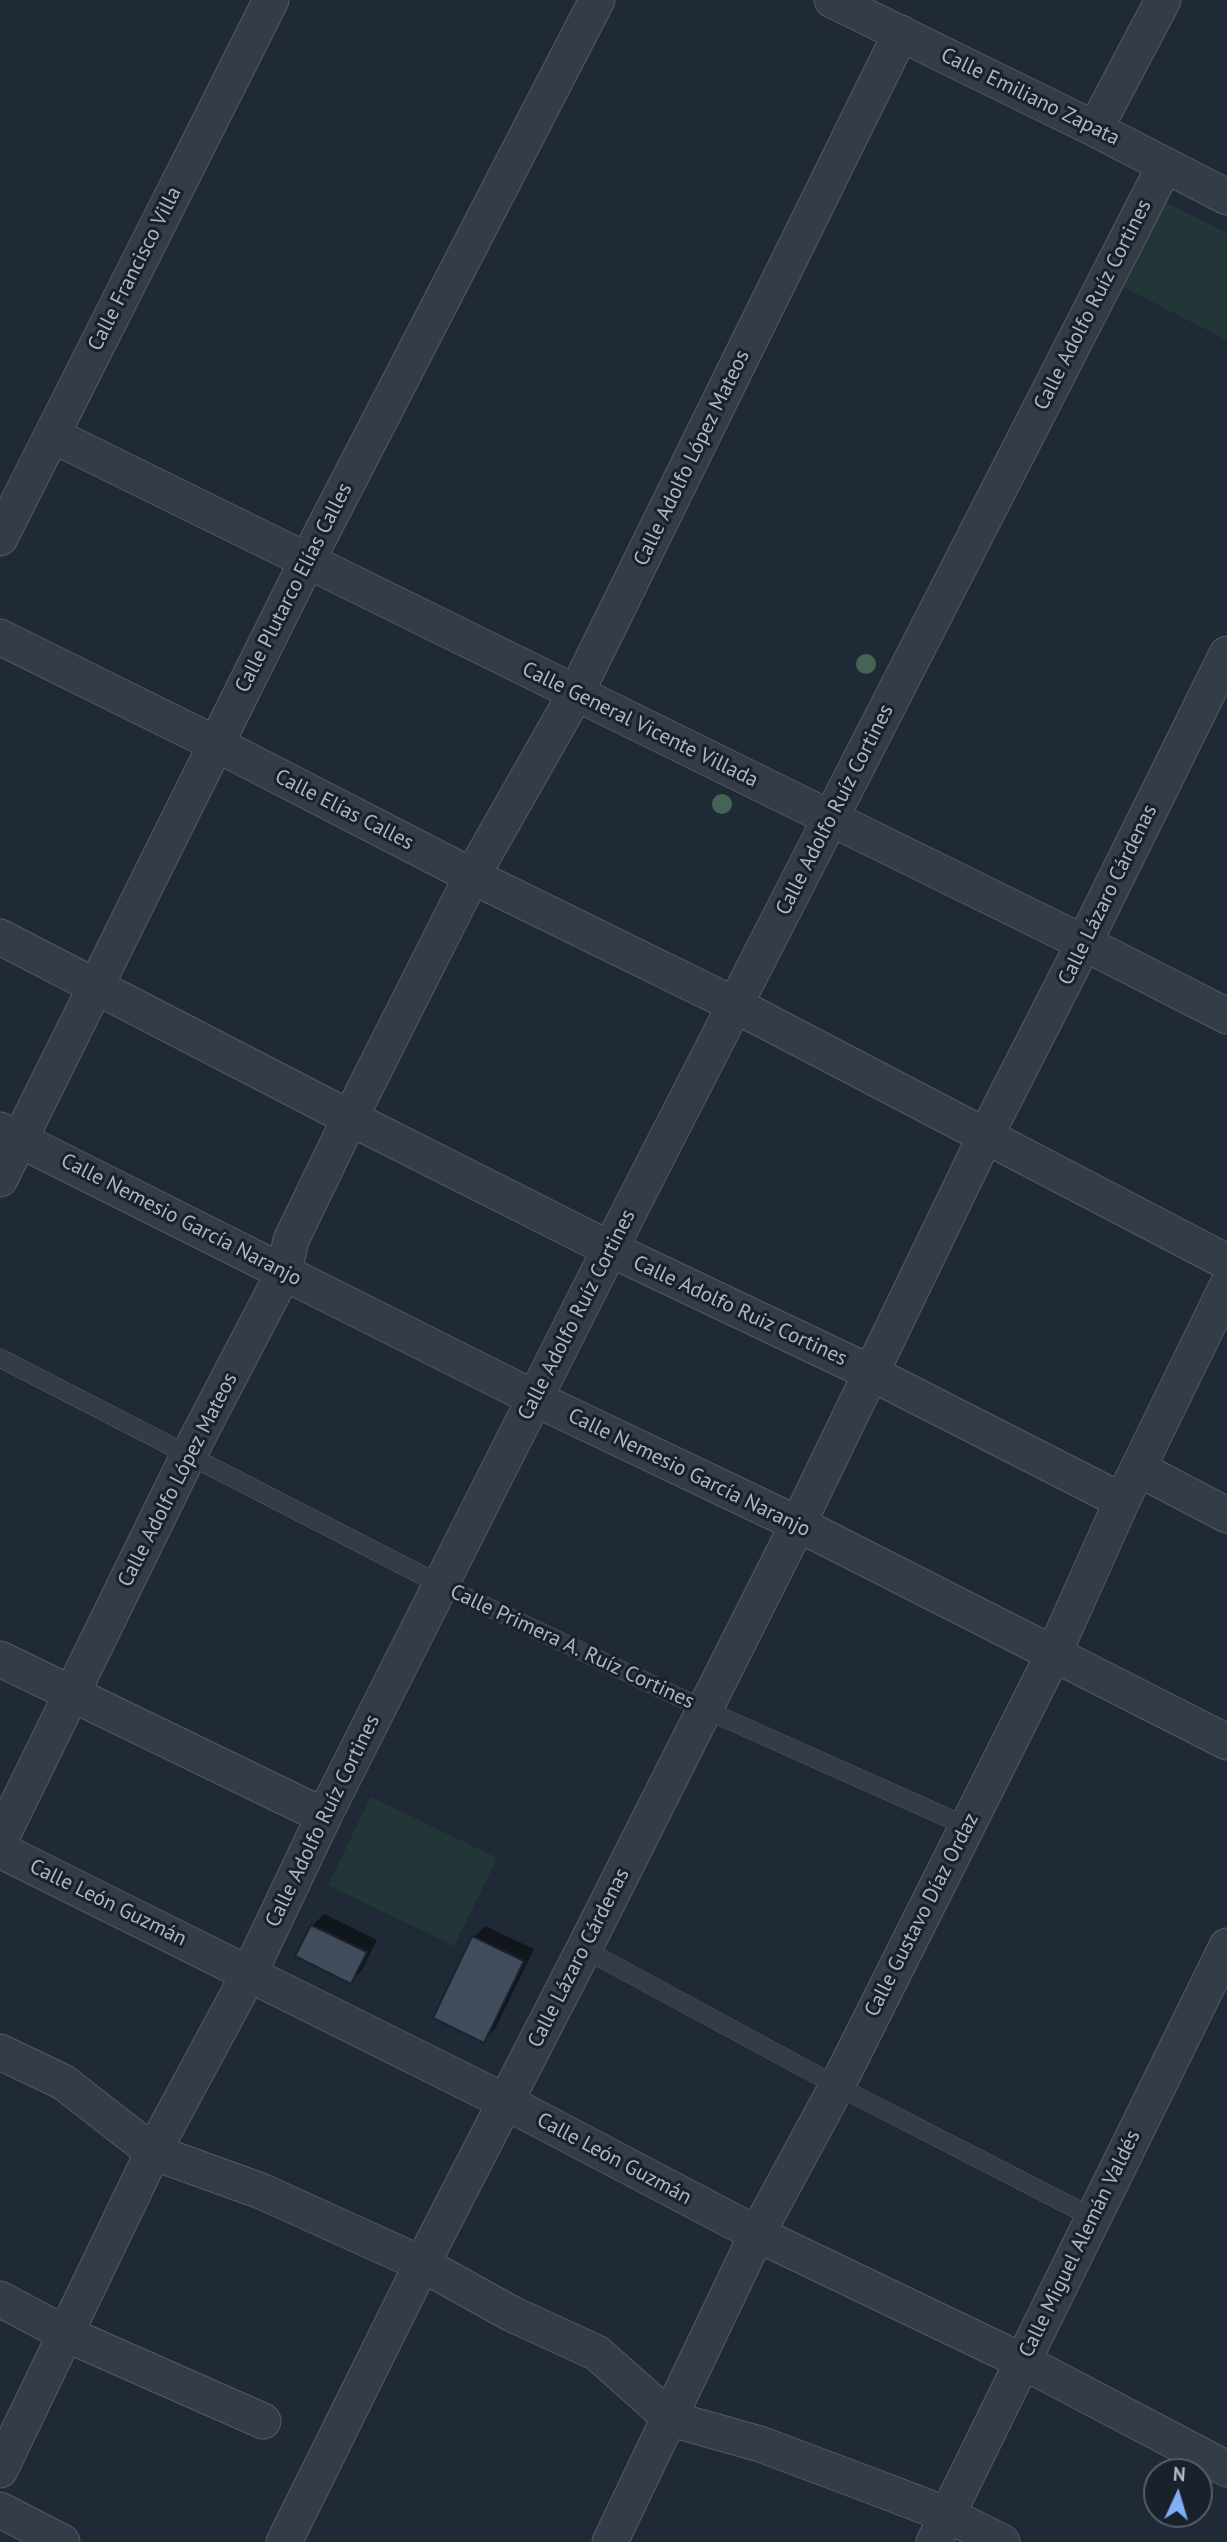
<!DOCTYPE html>
<html>
<head>
<meta charset="utf-8">
<style>
  body { margin:0 }
  #map { position:relative; width:1227px; height:2542px; overflow:hidden; background:#202a37; font-family:"PT Sans",sans-serif }
  canvas { display:block }
  .north { position:absolute; left:1143px; top:2458px; width:70px; height:70px; box-sizing:border-box; background:#19212c; border:2px solid #555d69; border-radius:50%; rotate:4deg; font-size:19px; font-weight:700; line-height:28px; text-align:center; color:#aeb7c4 }
  .north::after { content:''; display:block; margin:auto; width:24px; height:32px; background:#81aff6; clip-path:polygon(50% 0,100% 100%,50% 72%,0 100%) }
</style>
</head>
<body>
<div id="map">
<canvas width="1227" height="2542"></canvas>
<div class="north">N</div>
</div>
<script>
const context = document.querySelector('canvas').getContext('2d');
context.lineJoin = 'round';
function fill(path, color) { context.fillStyle = color; context.fill(path, 'evenodd'); }
function strokePath(path, color, width, dash) { context.strokeStyle = color; context.lineWidth = width; context.lineCap = dash ? 'butt' : 'round'; context.setLineDash(dash || []); context.stroke(path); }
function label(font, color, halo, rows, align = 'center') {
  context.font = font + ' "PT Sans",sans-serif'; context.lineWidth = 6; context.setLineDash([]); context.textBaseline = 'middle'; context.strokeStyle = halo; context.fillStyle = color; for (const [text, x, y, turn = 0] of rows) {
    context.save(); context.translate(x, y); context.rotate((+turn || 0) * Math.PI / 180); context.textAlign = isNaN(turn) ? turn : align; if (halo) context.strokeText(text, 0, 0); context.fillText(text, 0, 0); context.restore();
  }
}
const green = new Path2D(`
  M1159 199 1227 233V340L1115 283Z
  M371 1797 497 1858 454 1946 328 1885Z`);
const shadow = new Path2D(`
  M324 1914 377 1940 362 1970 351 1982 312 1926Z
  M485 1926 534 1949 495 2029 483 2041 474 1937Z`);
const building = new Path2D(`
  M311 1925 367 1952 351 1984 295 1956Z
  M472 1936 524 1961 484 2043 433 2018Z`);
const lane = new Path2D(`
  M0 1358 441 1585 704 1709 966 1826
  M584 1949 837 2086 1092 2217`);
const street = new Path2D(`
  M832 0 1095 129 1227 197
  M1095 129 1163 0
  M52 435 1084 943 1227 1016
  M0 538 271 0
  M0 637 216 744 472 876 735 1005 1227 1262
  M0 937 350 1118 610 1249 871 1373 1122 1501
  M0 1130 536 1399 798 1524 1227 1742
  M0 1179 307 561 597 0
  M1139 1469 1227 1515
  M0 1659 324 1816
  M0 1840 188 1456 284 1272 291 1240 350 1118 472 876 576 693 901 33
  M0 1850 506 2102 757 2234 1022 2361 1227 2469
  M0 2052 63 2082 153 2152 261 2191 422 2264 512 2314 597 2353 671 2419 760 2444 872 2486 948 2515 1002 2542
  M0 2299 66 2334 263 2421
  M0 2470 153 2152 249 1974 324 1816 610 1249 1165 165
  M0 2510 62 2542
  M284 2542 422 2264 584 1949 798 1524 986 1135 1084 943 1227 654
  M610 2542 757 2234 837 2086 1053 1655 1122 1501 1227 1286
  M934 2542 1227 1946`);
const trees = [
  [866,664],
  [722,804]
];
const streetNames = [
  ["Calle Emiliano Zapata",1030,97,26],
  ["Calle Francisco Villa",135,269,-63],
  ["Calle Adolfo Ruíz Cortines",1093,305,-63],
  ["Calle Adolfo López Mateos",692,458,-64],
  ["Calle Plutarco Elías Calles",294,588,-63],
  ["Calle General Vicente Villada",640,725,26],
  ["Calle Elías Calles",344,810,27],
  ["Calle Adolfo Ruíz Cortines",835,810,-63],
  ["Calle Lázaro Cárdenas",1108,895,-64],
  ["Calle Nemesio García Naranjo",181,1220,27],
  ["Calle Adolfo Ruiz Cortines",740,1311,25],
  ["Calle Adolfo Ruíz Cortines",577,1315,-63],
  ["Calle Nemesio García Naranjo",689,1473,26],
  ["Calle Adolfo López Mateos",178,1480,-63],
  ["Calle Primera A. Ruíz Cortines",572,1647,25],
  ["Calle Adolfo Ruíz Cortines",323,1821,-64],
  ["Calle León Guzmán",108,1903,26],
  ["Calle Gustavo Díaz Ordaz",922,1915,-63],
  ["Calle Lázaro Cárdenas",579,1958,-63],
  ["Calle León Guzmán",614,2159,28],
  ["Calle Miguel Alemán Valdés",1080,2244,-64]
];
fill(green, '#223638');
fill(shadow, '#0007');
fill(building, '#414d5c');
strokePath(building, '#1b232e', 2);
strokePath(lane, '#515a65', 19);
strokePath(street, '#515a65', 37);
strokePath(lane, '#343c47', 18);
strokePath(street, '#343c47', 35);
context.fillStyle = '#466456';
for (const [x, y] of trees) { context.beginPath(); context.arc(x, y, 10, 0, 2 * Math.PI); context.fill(); }
label('21px', '#aeb7c4', '#19212c', streetNames);
</script>
</body>
</html>
